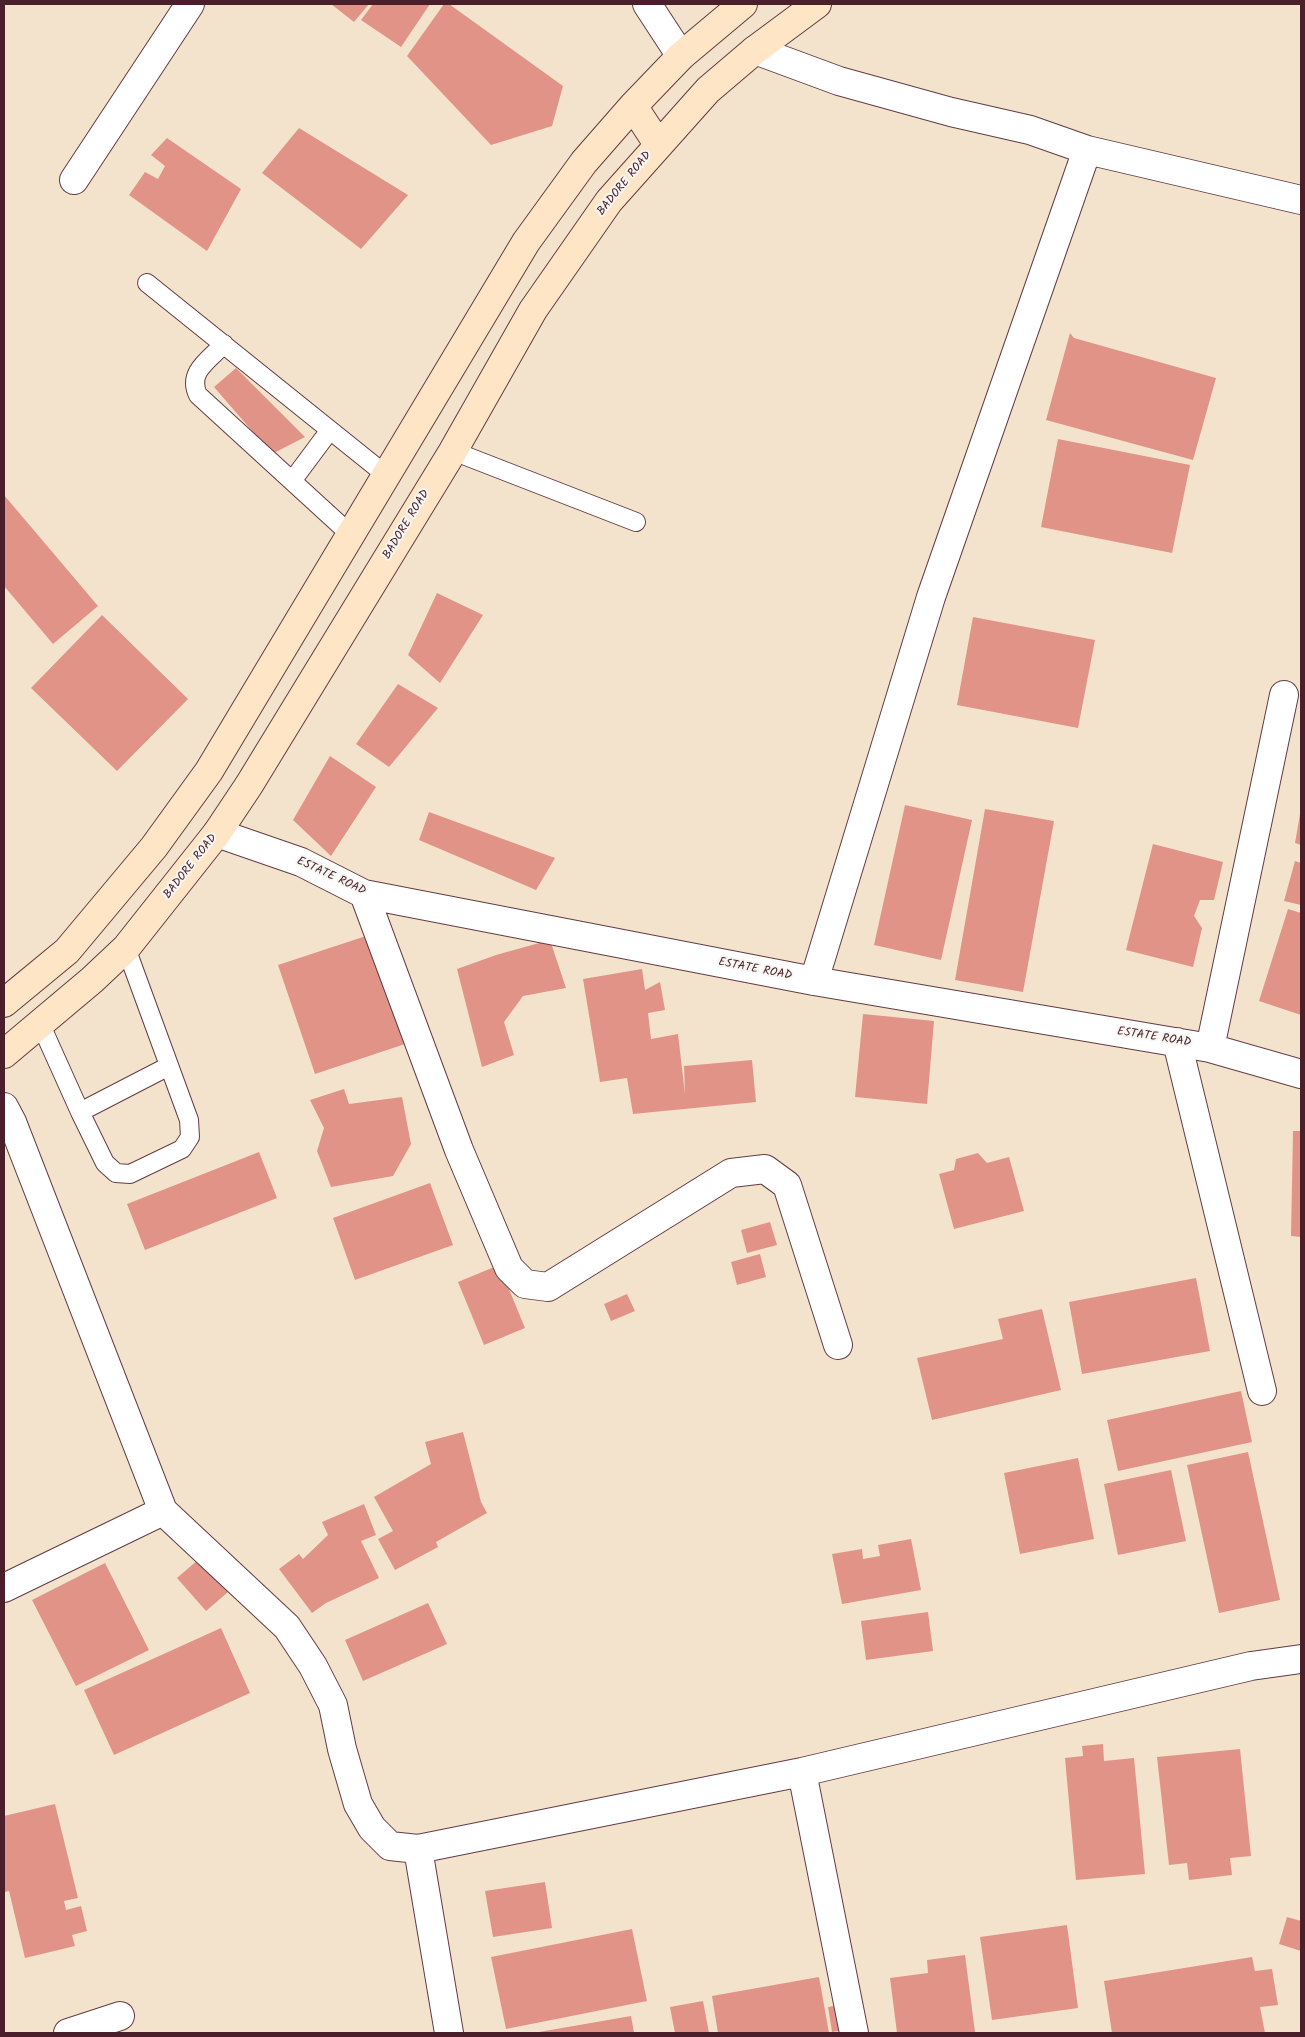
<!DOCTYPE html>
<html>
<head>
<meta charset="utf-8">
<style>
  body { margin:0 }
  #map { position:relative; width:1305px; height:2037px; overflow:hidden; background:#f3e3cc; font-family:Kalam,sans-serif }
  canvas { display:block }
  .frame { position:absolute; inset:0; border:5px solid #4a1f2b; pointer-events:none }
</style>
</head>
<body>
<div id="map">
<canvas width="1305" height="2037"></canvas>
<div class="frame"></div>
</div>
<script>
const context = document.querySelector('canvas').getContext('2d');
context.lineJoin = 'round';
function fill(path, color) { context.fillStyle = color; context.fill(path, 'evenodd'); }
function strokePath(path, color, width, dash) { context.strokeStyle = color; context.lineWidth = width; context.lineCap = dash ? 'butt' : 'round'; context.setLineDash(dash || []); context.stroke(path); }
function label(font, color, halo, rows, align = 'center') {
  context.font = font + ' Kalam,sans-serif'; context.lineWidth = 4; context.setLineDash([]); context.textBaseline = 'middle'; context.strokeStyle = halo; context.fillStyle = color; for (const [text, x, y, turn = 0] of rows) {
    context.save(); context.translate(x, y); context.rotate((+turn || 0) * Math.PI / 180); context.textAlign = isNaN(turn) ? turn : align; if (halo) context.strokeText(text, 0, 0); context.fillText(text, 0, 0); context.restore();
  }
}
const building = new Path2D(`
  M331 4H369L354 22Z
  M373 4H430L401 47 361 20Z
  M444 4H449L563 86 552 126 491 145 407 56Z
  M299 128 408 195 361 249 262 173Z
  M167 138 241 189 207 251 129 195 145 172 158 179 165 166 151 155Z
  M1070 333 1074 338 1216 378 1193 460 1046 420Z
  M236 368 305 437 272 454 214 387Z
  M1058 439 1190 465 1172 553 1041 527Z
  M4 495 98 606 53 644 4 586Z
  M437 593 483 615 440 683 408 655Z
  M102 615 188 699 117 771 31 688Z
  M973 617 1095 640 1078 728 957 705Z
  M398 684 438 708 389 767 356 744Z
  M330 756 376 787 331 856 293 820Z
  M905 805 972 820 941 960 874 945Z
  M985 809 1054 821 1023 992 955 980Z
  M429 812 555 858 536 890 419 840Z
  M1300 814H1301V845L1295 843Z
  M1153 844 1223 862 1214 900H1200L1194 916 1202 928 1193 967 1126 950Z
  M1295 861 1301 863V905L1284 901Z
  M1288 909 1301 913V1015L1259 1001Z
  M369 935 405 1044 315 1074 278 965Z
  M550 940 566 988 523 996 504 1022 514 1055 482 1067 457 969 496 955Z
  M642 969 645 990 660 982 665 1010 648 1013 651 1039 678 1034 685 1094 684 1066 752 1060 756 1102 633 1114 627 1078 600 1082 583 979Z
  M863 1014 934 1021 927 1104 855 1097Z
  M344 1089 349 1104 402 1097 411 1144 393 1176 331 1187 317 1151 324 1128 310 1100Z
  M1293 1131H1301V1237L1291 1236Z
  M259 1152 277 1198 145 1250 127 1204Z
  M978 1153 987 1163 1009 1157 1024 1211 954 1229 939 1174 954 1170 956 1159Z
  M430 1183 453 1245 355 1280 333 1218Z
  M770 1222 777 1245 747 1253 741 1230Z
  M760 1254 766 1277 737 1285 731 1262Z
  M499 1265 525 1328 484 1345 458 1282Z
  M1196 1278 1210 1351 1082 1374 1069 1302Z
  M627 1294 635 1311 611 1321 604 1304Z
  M1042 1309 1061 1390 932 1420 917 1358 1003 1339 998 1319Z
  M1241 1391 1252 1442 1118 1471 1107 1420Z
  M463 1432 481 1502 487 1513 436 1542 438 1547 395 1570 378 1539 393 1531 374 1497 431 1464 425 1442Z
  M1248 1452 1280 1600 1219 1613 1187 1465Z
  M1078 1458 1094 1539 1020 1554 1004 1473Z
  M1171 1470 1186 1541 1118 1555 1104 1484Z
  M364 1504 376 1535 361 1541 379 1578 326 1603 312 1613 279 1569 299 1554 303 1559 328 1535 322 1522Z
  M911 1539 921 1590 842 1604 832 1554 862 1549 863 1559 880 1556 878 1545Z
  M206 1553 235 1586 206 1611 177 1578Z
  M105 1563 149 1650 76 1686 32 1600Z
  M428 1603 447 1644 363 1681 345 1640Z
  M928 1612 933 1651 866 1660 861 1621Z
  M221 1628 250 1693 114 1755 84 1690Z
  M1103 1744 1104 1761 1134 1758 1145 1874 1076 1880 1065 1758 1083 1756 1082 1746Z
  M1240 1749 1251 1856 1230 1858 1232 1875 1189 1880 1187 1863 1169 1865 1157 1757Z
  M55 1804 78 1898 64 1901 66 1910 81 1906 87 1931 72 1935 75 1946 25 1958 9 1891 4 1892V1816Z
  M545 1882 552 1928 493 1937 485 1891Z
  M1287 1917 1301 1921V1951L1279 1944Z
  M1067 1925 1078 2008 992 2020 980 1937Z
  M632 1929 647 2001 506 2029 491 1957Z
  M965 1955 975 2032 897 2033 890 1978 928 1973 927 1960Z
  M1252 1957 1255 1971 1272 1969 1278 2005 1260 2007 1265 2033H1112L1104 1981Z
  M819 1977 829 2033H718L712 1996Z
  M703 2001 709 2033H675L670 2007Z
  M845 2004 849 2029 832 2032 828 2007Z
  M631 2016 634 2033H539V2032Z`);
const service = new Path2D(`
  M147 283 386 475
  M224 344C209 360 187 372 198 395L351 535
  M453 451 636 522
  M292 481 330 430
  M40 1023 80 1112 105 1163 116 1173 130 1174 182 1149 190 1137 189 1120 126 948
  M80 1112 169 1066`);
const minor = new Path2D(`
  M647 4 681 56
  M755 50 839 81 951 112 1030 130 1087 150 1301 200
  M74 180 190 4
  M217 833 301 862 364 894 814 981 1210 1048 1301 1074
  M364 894 459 1150 509 1268 525 1284 548 1287 731 1173 765 1169 787 1185 838 1345
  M814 981 931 597 1087 150
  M1177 1042 1262 1391
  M1210 1048 1284 695
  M4 1107 12 1122 163 1511 287 1627 313 1666 333 1705 342 1749 358 1804 372 1828 390 1846 418 1849 802 1772 1251 1666 1301 1659
  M4 1588 163 1511
  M802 1772 854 2033
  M418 1849 449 2033
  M68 2033 120 2016`);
const secondary = new Path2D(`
  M633 106 658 144
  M4 1003 67 951 154 847 209 771 526 242 584 162 633 106 681 56 743 4
  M4 1054 92 980 126 948 217 833 249 785 453 451 533 310 609 201 708 90 755 50 817 4`);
const streetNames = [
  ["BADORE ROAD",625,184,-51],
  ["BADORE ROAD",407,525,-59],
  ["BADORE ROAD",191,867,-52],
  ["ESTATE ROAD",331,877,25],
  ["ESTATE ROAD",755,970,11],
  ["ESTATE ROAD",1154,1038,9]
];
fill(building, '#e29388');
strokePath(service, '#633c43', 20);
strokePath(minor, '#633c43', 30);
strokePath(secondary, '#633c43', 30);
strokePath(service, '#fff', 18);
strokePath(minor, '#fff', 28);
strokePath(secondary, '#fee5c5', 28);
label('12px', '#4a1f2b', '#f6f6f2', streetNames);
</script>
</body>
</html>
